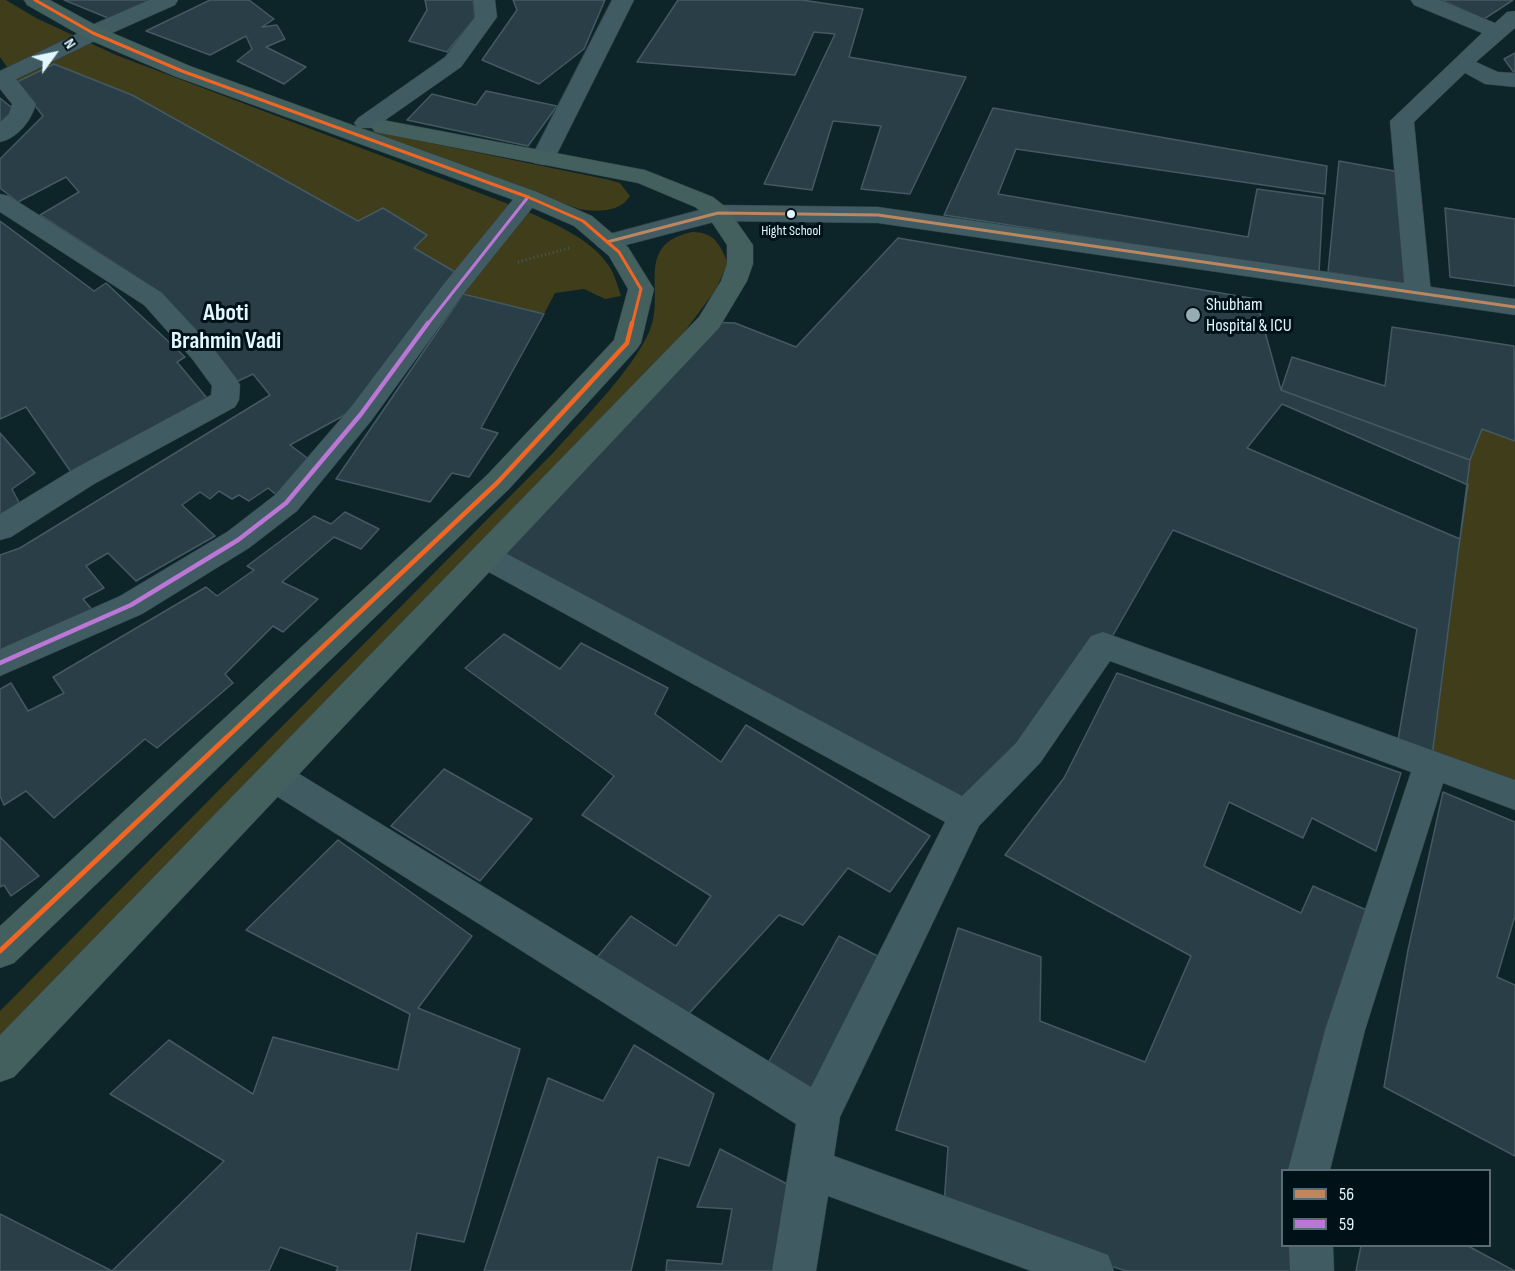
<!DOCTYPE html>
<html>
<head>
<meta charset="utf-8">
<style>
  body { margin:0 }
  #map { position:relative; width:1515px; height:1271px; overflow:hidden; background:#0d2429; font-family:"Sofia Sans Condensed",sans-serif }
  canvas { display:block }
  .legend { position:absolute; left:1281px; top:1169px; width:210px; height:78px; box-sizing:border-box; background:#001118; border:2px solid #5a6d74; margin:0; padding:8px 10px; list-style:none; font-size:18px; color:#e2f7ff }
  .legend li { display:flex; align-items:center; gap:12px; height:30px }
  .legend b { width:30px; border:2px solid #5a6d74 }
  .north { position:absolute; left:24px; top:24px; width:60px; height:60px; -webkit-text-stroke:4px #001118; paint-order:stroke; rotate:57deg; font-size:16px; font-weight:700; line-height:24px; text-align:center; color:#e2f7ff }
  .north::after { content:''; display:block; margin:auto; width:21px; height:27px; background:#e2f7ff; clip-path:polygon(50% 0,100% 100%,50% 72%,0 100%) }
</style>
</head>
<body>
<div id="map">
<canvas width="1515" height="1271"></canvas>
<ul class="legend">
<li><b style="height:8px;background:#bb8660"></b>56</li>
<li><b style="height:8px;background:#ba77d6"></b>59</li>
</ul>
<div class="north">N</div>
</div>
<script>
const context = document.querySelector('canvas').getContext('2d');
context.lineJoin = 'round';
function fill(path, color) { context.fillStyle = color; context.fill(path, 'evenodd'); }
function strokePath(path, color, width, dash) { context.strokeStyle = color; context.lineWidth = width; context.lineCap = dash ? 'butt' : 'round'; context.setLineDash(dash || []); context.stroke(path); }
function label(font, color, halo, rows, align = 'center') {
  context.font = font + ' "Sofia Sans Condensed",sans-serif'; context.lineWidth = 6; context.setLineDash([]); context.textBaseline = 'middle'; context.strokeStyle = halo; context.fillStyle = color; for (const [text, x, y, turn = 0] of rows) {
    context.save(); context.translate(x, y); context.rotate((+turn || 0) * Math.PI / 180); context.textAlign = isNaN(turn) ? turn : align; if (halo) context.strokeText(text, 0, 0); context.fillText(text, 0, 0); context.restore();
  }
}
const green = new Path2D(`
  M0 0H6L36 18 116 55 519 208C550 222 590 237 609 266 615 275 618 287 621 296L605 299 584 289 555 293 544 314 452 291 463 277 414 248 427 235 383 208 358 221 132 95 54 64 10 86 12 74 0 57Z
  M353 127 610 180 620 183 630 196C619 213 597 212 579 209Z
  M692 232C715 232 720 245 728 263L715 291 670 351 0 1037V1011L554 452C583 419 633 370 650 330 666 291 633 245 692 232Z
  M1482 429 1515 441V795L1431 764 1470 460Z`);
const building = new Path2D(`
  M64 0H157L113 20Z
  M210 0H249L274 19 262 27 277 25 285 39 266 47 306 67 284 84 237 61 252 49 246 36 210 55 146 31Z
  M425 0H473L475 18 447 52 409 41 427 10Z
  M513 0H605L584 49 539 84 482 60 517 10Z
  M678 0H802L863 9 849 57 966 77 910 194 861 189 881 126 833 121 812 190 764 184 835 34 814 32 795 75 637 62Z
  M1441 0H1513L1484 19Z
  M1515 53V74L1504 59Z
  M54 64 132 95 358 221 383 208 427 235 414 248 457 273 352 411 290 445 310 460 279 497 268 488 249 501 239 495 232 499 219 491 210 499 200 492 182 505 215 536 136 581 108 553 86 566 104 588 83 599 94 612 0 657V555L20 548 270 395 253 374 236 382 161 293 40 215 79 192 66 177 18 202 0 188V159L43 116 17 82Z
  M486 91 557 106 528 146 407 120 432 94 476 105Z
  M0 98 17 112 0 130Z
  M993 108 1327 166 1325 194 1016 149 998 194 1248 237 1257 189 1323 198 1319 273 944 215Z
  M1339 161 1400 172 1406 284 1328 272Z
  M1445 208 1515 219V286L1450 277Z
  M0 221 94 291 106 283 185 357 177 362 211 403 73 475 26 407 0 419Z
  M898 238 1256 299 1281 390 1470 460 1431 764 1103 645 966 816 485 556 709 322 735 323 796 347Z
  M463 294 544 314 481 428 498 433 469 477 452 473 430 502 336 479Z
  M1392 327 1514 346 1515 441 1482 429 1470 460 1281 390 1292 357 1385 386Z
  M1282 404 1468 485 1460 539 1247 448Z
  M0 433 35 473 12 489 23 510 0 522Z
  M345 512 379 529 361 549 334 537 282 582 318 599 283 632 273 626 225 674 233 683 157 748 145 739 54 818 26 791 4 805 0 796V689L11 683 28 711 64 693 53 677 206 587 217 596 254 570 247 566 314 516 331 524Z
  M1173 530 1417 629 1398 740 1112 637Z
  M504 634 560 669 581 643 668 688 655 714 721 762 746 725 930 836 890 892 848 868 803 925 779 915 684 1019 594 961 631 916 676 946 711 896 582 815 614 776 465 668Z
  M1117 673 1401 773 1376 851 1312 818 1303 838 1229 802 1204 866 1301 913 1313 886 1373 913 1307 1105 1299 1170H1282V1246H1297V1271H1126L1018 1236 944 1205 948 1147 896 1130 958 928 1041 957 1040 1021 1145 1062 1191 956 1005 855 1064 778Z
  M444 769 532 819 480 881 391 826Z
  M1443 792 1515 822V916L1497 977 1515 985V1156L1384 1087 1408 950Z
  M0 837 39 876 11 896 4 885 0 887Z
  M338 840 472 936 418 1008 520 1049 464 1242 417 1233 410 1271H336L338 1267 280 1247 269 1271H0V1214L112 1271 224 1161 110 1094 169 1040 253 1094 273 1037 398 1070 410 1014 246 930Z
  M839 936 887 961 817 1095 767 1065Z
  M634 1045 714 1094 689 1166 658 1157 631 1271H484L548 1078 603 1101Z
  M720 1149 789 1185 774 1271H666L667 1260 722 1264 732 1209 697 1207Z
  M1361 1246H1468L1515 1271H1356Z`);
const path = new Path2D(`
  M518 262 569 248`);
const street = new Path2D(`
  M149 0H178L175 5 101 38H85L82 33 85 28Z
  M473 0H495L497 17 461 67 374 128H358L354 123 358 118 445 57 475 17Z
  M612 0H634L555 158 552 163 543 165 534 163 531 158Z
  M1411 0H1440L1495 23 1507 12 1515 11V28L1476 62 1498 72 1515 73V87L1485 84 1465 73 1414 122 1431 293 1427 299 1418 301 1409 299 1405 293 1390 121 1482 33 1414 5Z
  M4 72 12 74 36 104C31 121 18 138 0 142V122L9 114 12 104 0 89V73Z
  M528 190 537 192 540 197 537 202 461 297 371 421 297 511 249 548 142 614 0 676V649L120 596 227 532 275 495 351 407 443 285 519 192Z
  M0 194 9 196 162 293 213 348 236 378 240 385 239 400 235 407 94 484 11 537 0 540V514L72 470 211 395 212 386 193 360 144 305 0 212Z
  M485 545 496 548 962 796 1016 743 1091 636 1103 632 1515 780V810L1443 783 1365 1030 1330 1170H1288L1325 1030 1411 772 1110 661 1040 763 979 826 840 1117 834 1156 1092 1249 1108 1255 1114 1271H1031L828 1196 816 1271H772L796 1124 262 787 257 777 262 767 275 762 288 767 811 1087 945 822 474 564 469 556 474 548Z
  M1289 1246H1333L1334 1271H1290Z`);
const secondary = new Path2D(`
  M93 26 101 28 104 33 101 38 0 87V71Z
  M718 205 878 207 1515 299V315L878 223 718 221 607 250 598 247 594 242 598 237Z`);
const highway = new Path2D(`
  M24 0H50L101 28 190 66 537 192 592 216 628 247 654 289 641 343 637 349 509 489 14 963 0 968V926L487 475 614 340 628 289 609 256 574 226 519 202 174 76 85 38 27 5Z
  M383 120 645 170 713 197 727 208 753 245V264L747 281 719 328 14 1077 0 1082V1035L699 317 721 281 727 264V245L709 218 695 207 638 183 375 132 371 127 375 122Z`);
const bus1 = new Path2D(`
  M607 242 718 213 878 215 1515 307`);
const bus2Far1 = new Path2D(`
  M427 325 528 197`);
const bus2 = new Path2D(`
  M0 663 131 605 238 540 286 503 361 414 428 323`);
const bus3Far2 = new Path2D(`
  M35 0 93 33 182 71 528 197 583 221 619 252 641 289 632 325`);
const bus3Far1 = new Path2D(`
  M224 740 498 482 627 343 632 323`);
const bus3 = new Path2D(`
  M0 951 226 738`);
const markers = [
  [791,214,5,"#e2f7ff"],
  [1193,315,8,"#97adb4"]
];
const farBusnames = [
  ["Hight School",791,231]
];
const poiNames = [
  ["Shubham",1206,305],
  ["Hospital & ICU",1206,326]
];
const districtNames = [
  ["Aboti",226,314],
  ["Brahmin Vadi",226,342]
];
fill(green, '#403d1a');
fill(building, '#2a3e48');
strokePath(building, '#445962', 1.5);
strokePath(street, '#314044', 1);
strokePath(secondary, '#314044', 1);
strokePath(highway, '#314044', 1);
strokePath(path, '#445a5f', 3, [1, 3]);
fill(street, '#415b63');
fill(secondary, '#415b63');
fill(highway, '#43605f');
strokePath(bus1, '#bb8660', 3);
strokePath(bus2Far1, '#ba77d6', 3);
strokePath(bus2, '#ba77d6', 4.5);
strokePath(bus3Far2, '#f26522', 3);
strokePath(bus3Far1, '#f26522', 4.5);
strokePath(bus3, '#f26522', 5);
for (const [x, y, r, color] of markers) { const dot = new Path2D(); dot.arc(x, y, r, 0, 2 * Math.PI); context.fillStyle = color; context.fill(dot); strokePath(dot, '#001118', 2); }
label('14px', '#e2f7ff', '#001118', farBusnames);
label('18px', '#e2f7ff', '#001118', poiNames, 'left');
label('bold 24px', '#e2f7ff', '#001118', districtNames);
</script>
</body>
</html>
